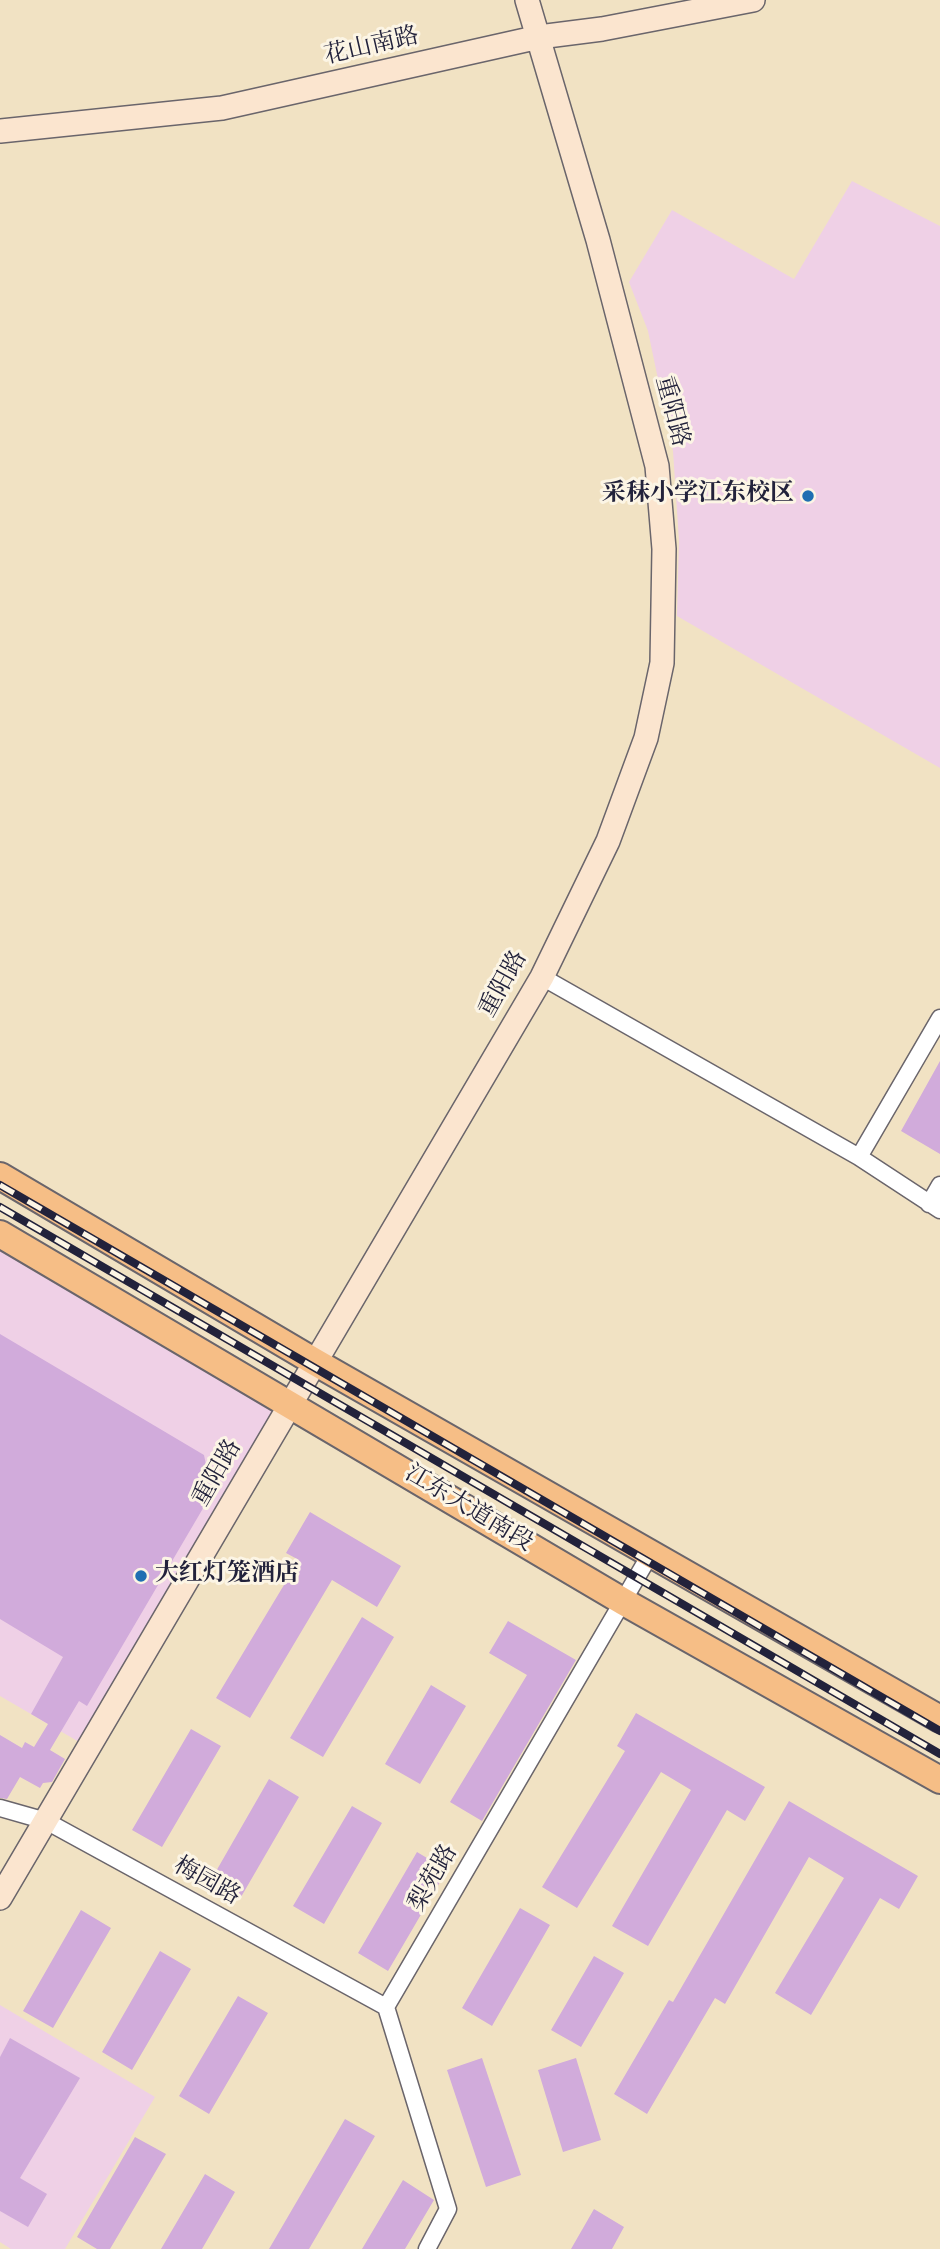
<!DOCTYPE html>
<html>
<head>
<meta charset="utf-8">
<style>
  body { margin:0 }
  canvas { display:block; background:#f1e2c3 }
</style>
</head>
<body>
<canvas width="940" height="2249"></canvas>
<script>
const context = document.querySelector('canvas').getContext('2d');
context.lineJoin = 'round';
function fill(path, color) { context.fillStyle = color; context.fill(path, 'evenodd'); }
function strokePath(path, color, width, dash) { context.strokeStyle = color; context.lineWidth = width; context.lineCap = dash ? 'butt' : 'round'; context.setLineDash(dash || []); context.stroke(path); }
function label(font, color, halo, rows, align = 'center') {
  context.font = font + ' Vollkorn,"Noto Serif SC",serif'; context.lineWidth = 6; context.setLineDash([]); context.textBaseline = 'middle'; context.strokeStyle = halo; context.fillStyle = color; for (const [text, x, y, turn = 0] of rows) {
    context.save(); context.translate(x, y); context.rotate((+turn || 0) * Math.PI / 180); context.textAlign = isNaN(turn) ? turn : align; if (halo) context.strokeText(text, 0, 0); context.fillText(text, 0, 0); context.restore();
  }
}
const built = new Path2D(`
  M852 181 940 226V768L677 616 679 541 673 451 648 331 629 282 672 210 794 279Z
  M0 1235 289 1405 86 1746 0 1696Z
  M0 2005 155 2097 65 2249H11L0 2242Z`);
const building = new Path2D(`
  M940 1061V1154L901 1131Z
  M0 1334 204 1455 212 1493 87 1706 79 1701 50 1750 65 1759 52 1782 43 1783 40 1788 20 1777 7 1799 0 1798V1735L22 1748 25 1742 34 1747 48 1724 31 1714 63 1657 0 1619Z
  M310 1512 401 1566 377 1607 332 1580 250 1718 216 1698 299 1560 286 1553Z
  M362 1617 394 1637 323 1757 290 1738Z
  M508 1621 576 1660 482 1821 450 1802 527 1675 489 1653Z
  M431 1685 466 1706 420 1784 385 1764Z
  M636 1713 765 1787 745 1821 727 1810 648 1946 612 1926 691 1790 661 1772 577 1908 542 1887 625 1751 617 1746Z
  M191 1729 221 1746 162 1847 132 1830Z
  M269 1779 299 1797 241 1897 211 1880Z
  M789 1801 918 1876 899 1909 880 1898 811 2015 775 1993 844 1878 809 1857 725 2004 715 1998 647 2114 614 2094 669 2000 673 2002Z
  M352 1806 382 1823 324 1924 293 1906Z
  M417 1852 447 1870 388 1971 358 1953Z
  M520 1908 550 1925 492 2026 462 2008Z
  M81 1910 111 1928 53 2028 23 2011Z
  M160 1951 191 1969 132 2070 102 2052Z
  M594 1956 624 1973 581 2047 551 2030Z
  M238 1996 268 2013 209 2114 179 2096Z
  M10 2038 80 2078 20 2178 47 2194 28 2227 0 2211V2057Z
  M482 2058 521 2175 486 2187 447 2070Z
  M576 2058 601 2140 563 2152 538 2070Z
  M345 2119 375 2136 309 2249H269Z
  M135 2137 166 2154 110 2249H97L77 2237Z
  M205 2174 235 2192 202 2249H161Z
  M403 2180 434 2200 405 2249H362Z
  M594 2209 624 2227 612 2249H571Z`);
const street = new Path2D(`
  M542 977 859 1157 940 1210
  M859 1157 940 1018
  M929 1204 940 1185
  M0 1808 46 1821 386 2007
  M427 2249 448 2209 386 2007 651 1553`);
const secondary = new Path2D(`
  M0 131 222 108 539 37 602 29 753 0
  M0 1898 542 977 608 841 646 738 662 663 664 549 657 466 598 240 527 0`);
const primary = new Path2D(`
  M0 1176 315 1362 940 1719
  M0 1234 624 1602 940 1780`);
const rail = new Path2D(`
  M0 1185 940 1731
  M0 1207 940 1754`);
const markers = [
  [808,496,7,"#1f6fb2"],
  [141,1576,7,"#1f6fb2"]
];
const streetNames = [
  ["花山南路",372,48,-13],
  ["重阳路",670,412,75],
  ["重阳路",505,985,-61],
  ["重阳路",219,1474,-60],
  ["江东大道南段",468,1510,31],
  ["梨苑路",435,1879,-60],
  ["梅园路",206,1883,29]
];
const poiNames = [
  ["采秣小学江东校区",794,496],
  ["大红灯笼酒店",155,1576,"left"]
];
fill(built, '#efd0e6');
fill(building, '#d1abdb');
strokePath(street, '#6a656b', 19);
strokePath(secondary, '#6a656b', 26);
strokePath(primary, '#6a656b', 30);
strokePath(street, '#fff', 16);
strokePath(secondary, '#fbe5cf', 23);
strokePath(primary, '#f6be86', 26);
strokePath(rail, '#22223b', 8);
strokePath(rail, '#fcf5e5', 5, [16]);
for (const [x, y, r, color] of markers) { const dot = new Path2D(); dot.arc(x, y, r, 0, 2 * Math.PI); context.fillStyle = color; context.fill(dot); strokePath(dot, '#fcf5e5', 2.5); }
label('24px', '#22223b', '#fcf5e5', streetNames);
label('bold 24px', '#22223b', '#fcf5e5', poiNames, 'right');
</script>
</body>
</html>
